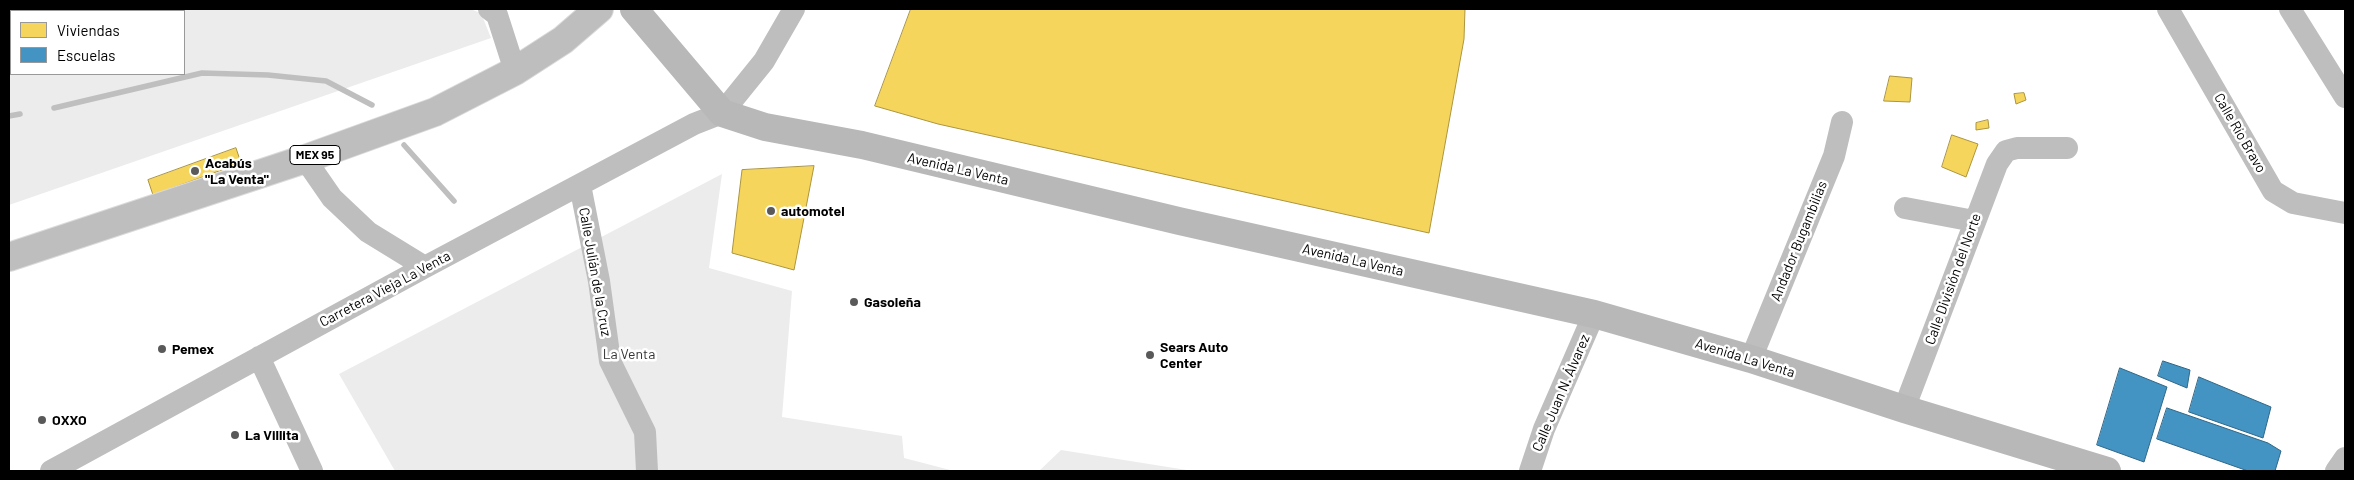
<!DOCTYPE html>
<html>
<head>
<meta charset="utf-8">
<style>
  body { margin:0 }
  #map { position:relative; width:2354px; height:480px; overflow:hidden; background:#fff; font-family:Barlow,sans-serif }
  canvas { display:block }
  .frame { position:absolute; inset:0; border:10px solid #000; pointer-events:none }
  .legend { position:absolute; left:10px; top:10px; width:175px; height:65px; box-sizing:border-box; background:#fff; border:1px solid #999; margin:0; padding:6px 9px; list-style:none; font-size:15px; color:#000 }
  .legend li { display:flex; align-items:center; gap:10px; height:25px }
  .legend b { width:25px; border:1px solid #999 }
</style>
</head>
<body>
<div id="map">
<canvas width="2354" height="480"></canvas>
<div class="frame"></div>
<ul class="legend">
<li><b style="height:14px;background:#f6d55c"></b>Viviendas</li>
<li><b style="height:14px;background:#4393c3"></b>Escuelas</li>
</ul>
</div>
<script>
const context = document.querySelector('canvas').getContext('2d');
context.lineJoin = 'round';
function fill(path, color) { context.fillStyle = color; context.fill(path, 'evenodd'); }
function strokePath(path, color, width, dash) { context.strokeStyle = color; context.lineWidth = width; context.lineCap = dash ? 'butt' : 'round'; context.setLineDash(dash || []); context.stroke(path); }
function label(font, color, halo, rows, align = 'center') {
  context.font = font + ' Barlow,sans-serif'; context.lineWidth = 5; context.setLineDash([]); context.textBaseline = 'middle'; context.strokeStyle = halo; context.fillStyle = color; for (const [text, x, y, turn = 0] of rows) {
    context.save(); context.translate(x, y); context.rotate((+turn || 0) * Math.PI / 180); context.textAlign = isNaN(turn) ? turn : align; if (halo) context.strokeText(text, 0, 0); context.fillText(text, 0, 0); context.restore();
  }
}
const green = new Path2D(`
  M9 9H470L481 13 491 38 9 205ZM11 11H184V74H11Z
  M722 174 709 268 792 291 782 417 902 436 904 458 954 471H395L339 374Z
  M1061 450 1193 471H1039Z`);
const homes = new Path2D(`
  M911 9H1465L1464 39 1429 233 938 124 875 106Z
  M1890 76 1912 78 1910 102 1884 101Z
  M2024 93 2026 100 2016 104 2014 94Z
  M1988 120 1989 128 1976 130V123Z
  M1952 135 1978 144 1966 177 1942 167Z
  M236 148 241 163 153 195 148 180Z
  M814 166 794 270 732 253 742 170Z`);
const schools = new Path2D(`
  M2163 361 2190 370 2187 388 2158 376Z
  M2120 368 2167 387 2144 462 2097 445Z
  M2199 377 2271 407 2263 438 2189 412Z
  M2167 408 2268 443 2281 451 2275 471H2248L2157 439Z`);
const stream = new Path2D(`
  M54 108 202 73 268 75 326 81 372 105
  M9 116 20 114
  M404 145 454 201`);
const street = new Path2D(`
  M489 9 497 15 515 71
  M2168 9 2273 191 2293 203 2345 213
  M2290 9 2345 97
  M305 159 332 198 368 232 425 267
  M580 185 599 281 610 361 645 432 647 471
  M1905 208 1974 221
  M259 357 312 471
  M1751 359 1834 156 1842 122
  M1904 409 1997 164 2006 151 2017 148H2067
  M51 471 425 267 694 124 722 113 764 61 794 9
  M1530 471 1544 429 1594 314
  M2336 471 2345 458`);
const secondary = new Path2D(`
  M634 9 722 113 765 127 862 145 1179 221 1594 314 1751 359 1904 409 2107 471`);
const highway = new Path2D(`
  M9 257 305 159 435 112 515 71 563 40 599 9`);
const markers = [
  [195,171,5,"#595959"],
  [771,211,5,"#595959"],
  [854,302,5,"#595959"],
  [162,349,5,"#595959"],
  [1150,355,5,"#595959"],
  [42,420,5,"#595959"],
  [235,435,5,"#595959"]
];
const shields = [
  [315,155,50]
];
const shieldNames = [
  ["MEX 95",315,155]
];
const streetNames = [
  ["Calle Río Bravo",2240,133,60],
  ["Avenida La Venta",958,169,13],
  ["Andador Bugambilias",1799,241,-68],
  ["Avenida La Venta",1353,260,13],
  ["Calle Julián de la Cruz",595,272,80],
  ["Calle División del Norte",1953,279,-70],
  ["Carretera Vieja La Venta",385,289,-28],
  ["Avenida La Venta",1745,358,17],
  ["Calle Juan N. Álvarez",1561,393,-67]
];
const poiNames = [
  ["Acabús",205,163],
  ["\"La Venta\"",205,179],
  ["automotel",781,211],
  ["Gasoleña",864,302],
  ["Sears Auto",1160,347],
  ["Center",1160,363],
  ["Pemex",172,349],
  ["OXXO",52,420],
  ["La Villita",245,435]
];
const parkNames = [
  ["La Venta",629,354]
];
fill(green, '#ececec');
fill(homes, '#f6d55c');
strokePath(homes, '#ac9540', 1);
fill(schools, '#4393c3');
strokePath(schools, '#2f6788', 1);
strokePath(stream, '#bfbfbf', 5.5);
strokePath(highway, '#dbdbdb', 30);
strokePath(street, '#bebebe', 22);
strokePath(secondary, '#b8b8b8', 28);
strokePath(highway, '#bebebe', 28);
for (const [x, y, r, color] of markers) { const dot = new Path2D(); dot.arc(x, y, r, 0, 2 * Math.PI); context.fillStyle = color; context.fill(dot); strokePath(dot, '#fff', 2); }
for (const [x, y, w] of shields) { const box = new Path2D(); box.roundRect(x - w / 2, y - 9.5, w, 19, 4); context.fillStyle = '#fff'; context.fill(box); strokePath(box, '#000', 1); }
label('bold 12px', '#000', null, shieldNames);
label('14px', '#000', '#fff', streetNames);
label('bold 14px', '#000', '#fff', poiNames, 'left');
label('14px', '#333', '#fff', parkNames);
</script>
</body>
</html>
